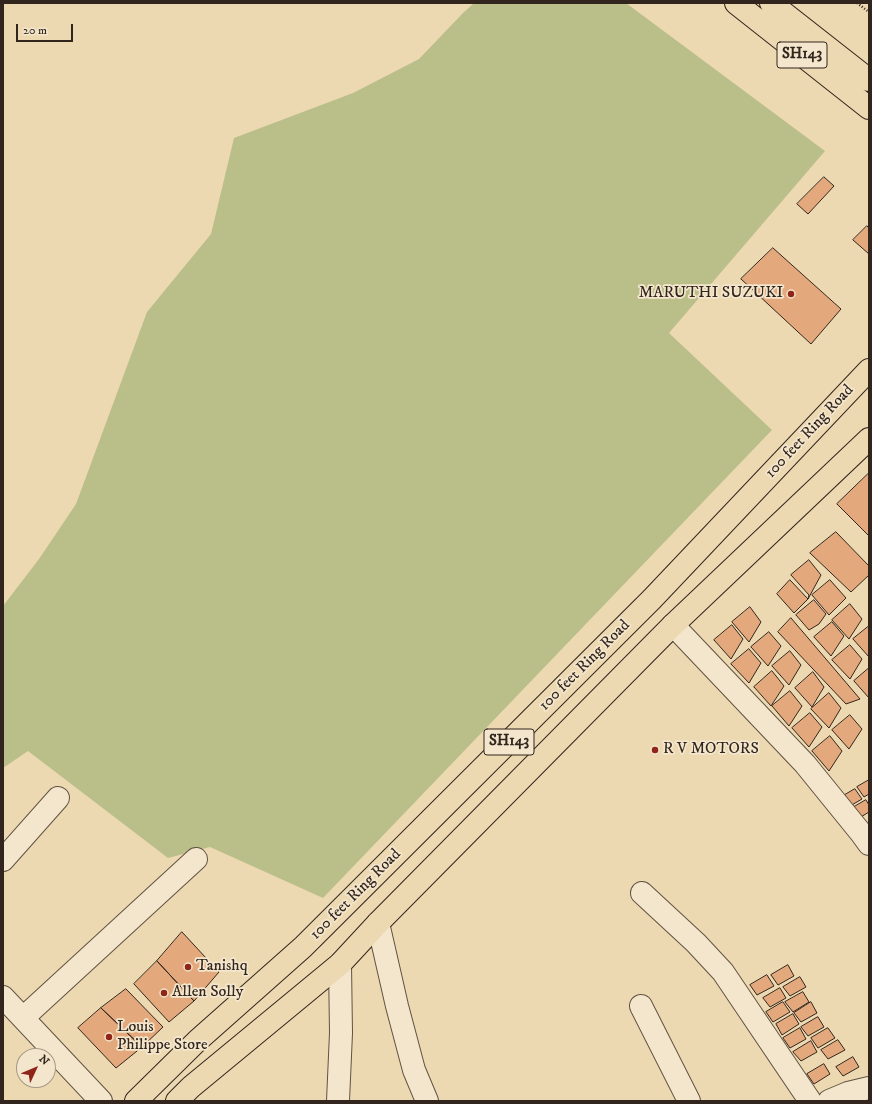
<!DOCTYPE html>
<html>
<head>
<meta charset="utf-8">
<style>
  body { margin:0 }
  #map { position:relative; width:872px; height:1104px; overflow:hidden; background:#edd9b1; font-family:"IM FELL DW Pica",serif }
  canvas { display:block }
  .frame { position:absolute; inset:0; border:4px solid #32251d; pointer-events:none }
  .north { position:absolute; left:16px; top:1048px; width:40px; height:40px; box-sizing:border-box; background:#f3e6cc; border:1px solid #a69986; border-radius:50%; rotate:46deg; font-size:11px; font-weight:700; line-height:16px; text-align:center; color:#32251d }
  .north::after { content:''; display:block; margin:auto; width:14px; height:18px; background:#8f2418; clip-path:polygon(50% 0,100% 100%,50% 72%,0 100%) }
  .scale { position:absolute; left:16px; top:24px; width:57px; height:18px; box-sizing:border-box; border:2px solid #32251d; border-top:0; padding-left:5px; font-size:12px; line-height:14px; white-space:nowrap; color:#32251d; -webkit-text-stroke:3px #f3e6cc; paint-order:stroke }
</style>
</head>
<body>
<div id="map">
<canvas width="872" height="1104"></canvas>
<div class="frame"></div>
<div class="north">N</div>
<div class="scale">20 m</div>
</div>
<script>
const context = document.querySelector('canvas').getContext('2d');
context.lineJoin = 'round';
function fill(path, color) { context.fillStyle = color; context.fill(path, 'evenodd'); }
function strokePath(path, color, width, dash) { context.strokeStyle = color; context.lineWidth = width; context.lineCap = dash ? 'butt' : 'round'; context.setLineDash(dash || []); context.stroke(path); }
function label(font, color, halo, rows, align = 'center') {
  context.font = font + ' "IM FELL DW Pica",serif'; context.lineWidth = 3.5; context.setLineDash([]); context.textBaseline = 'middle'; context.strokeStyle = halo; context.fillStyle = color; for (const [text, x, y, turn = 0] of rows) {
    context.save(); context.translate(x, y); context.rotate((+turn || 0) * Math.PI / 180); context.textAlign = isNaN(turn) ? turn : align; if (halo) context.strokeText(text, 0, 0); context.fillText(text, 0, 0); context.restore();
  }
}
const green = new Path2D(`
  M474 3H626L825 151 669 333 772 430 323 898 210 847 168 858 28 751 3 768V606L39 559 76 504 147 312 211 234 234 138 353 93 419 59 463 13Z`);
const building = new Path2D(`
  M824 177 834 186 808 214 797 204Z
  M867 226 869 228V254L853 240Z
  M773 248 841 309 811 344 741 279Z
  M869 473V536L837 504Z
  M836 532 869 566V575L851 592 810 553Z
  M809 560 821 575 808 599 809 595 791 575Z
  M790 580 808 599 794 613 777 594Z
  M830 580 846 598 829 615 812 595Z
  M814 600 826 614 819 624 809 630 796 615Z
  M850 604 862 619 849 639 832 620Z
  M750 607 761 622 749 642 732 622Z
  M791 618 860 699 846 704 778 632Z
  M832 622 844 636 831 656 814 637Z
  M732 625 743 639 731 659 714 640Z
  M869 626V657L853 639Z
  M769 632 781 646 768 666 751 647Z
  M850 645 862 659 850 679 832 660Z
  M749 649 761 663 749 683 731 664Z
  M790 651 801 665 789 685 772 666Z
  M869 668V698L854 681Z
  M772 671 784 686 771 706 754 687Z
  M813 672 824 687 812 707 795 688Z
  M790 691 802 706 789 726 772 706Z
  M829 693 841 708 829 728 811 709Z
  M810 713 822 727 809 747 792 728Z
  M850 715 862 729 849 749 832 730Z
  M830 736 842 751 829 771 812 751Z
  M869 780V794L864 797 857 787Z
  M855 789 862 799 845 809 838 799Z
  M866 800 869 805V812L856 820 849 810Z
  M182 932 219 972 194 1001 157 961Z
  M157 961 194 1001 169 1022 134 984Z
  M788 965 794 976 778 985 771 975Z
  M767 975 774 986 757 995 750 985Z
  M800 977 806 987 790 996 783 987Z
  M780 988 786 998 770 1007 763 998Z
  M126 989 163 1027 142 1047 101 1008Z
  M803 992 809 1002 793 1012 785 1002Z
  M783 1002 790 1012 773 1022 766 1012Z
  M811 1002 817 1013 801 1022 794 1013Z
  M101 1008 142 1047 116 1068 78 1028Z
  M793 1014 799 1024 782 1035 776 1024Z
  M818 1017 824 1027 808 1036 801 1027Z
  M800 1028 806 1039 790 1048 783 1038Z
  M828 1028 835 1038 818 1048 811 1038Z
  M838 1040 845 1050 828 1059 821 1050Z
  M811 1041 817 1052 801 1061 793 1052Z
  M853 1057 859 1067 843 1076 836 1067Z
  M824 1064 830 1074 814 1084 807 1074Z`);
const path = new Path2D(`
  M857 3 869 12`);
const minor = new Path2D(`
  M673 625 805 764 861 833 869 844
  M3 860 58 798
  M642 893 696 943 723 972 810 1101
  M378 923 397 1006 414 1070 427 1101
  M3 997 101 1101
  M641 1006 689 1101
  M23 1018 196 859
  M338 1101 341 1033 340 964
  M829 1101 848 1093 869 1088`);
const major = new Path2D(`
  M736 3 869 108
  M771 3 869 80
  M136 1101 197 1041 303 947 652 599 869 370
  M177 1101 191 1087 340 964 378 923 673 625 869 439`);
const markers = [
  [791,294,4,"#8f2418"],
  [655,750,4,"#8f2418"],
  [188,967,4,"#8f2418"],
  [164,993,4,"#8f2418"],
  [109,1037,4,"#8f2418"]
];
const shields = [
  [802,55,50],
  [509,742,50]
];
const shieldNames = [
  ["SH143",802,55],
  ["SH143",509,742]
];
const poiNames = [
  ["MARUTHI SUZUKI",783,294,"right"],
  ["R V MOTORS",663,750],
  ["Tanishq",196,967],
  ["Allen Solly",172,993],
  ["Louis",117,1028],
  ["Philippe Store",117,1046]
];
const streetNames = [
  ["100 feet Ring Road",810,432,-47],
  ["100 feet Ring Road",585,666,-45],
  ["100 feet Ring Road",356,895,-45]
];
fill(green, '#babf8a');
fill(building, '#e3a97c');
strokePath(building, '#32251d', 1);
strokePath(minor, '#615242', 24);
strokePath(major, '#32251d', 24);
strokePath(path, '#32251d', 2.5, [1, 2]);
strokePath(minor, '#f3e6cc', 22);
strokePath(major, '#edd9b1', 22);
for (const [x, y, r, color] of markers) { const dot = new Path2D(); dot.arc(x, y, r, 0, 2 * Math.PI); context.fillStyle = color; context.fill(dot); strokePath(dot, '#f3e6cc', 1.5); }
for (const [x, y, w] of shields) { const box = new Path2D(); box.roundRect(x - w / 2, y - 13, w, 26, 3); context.fillStyle = '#f3e6cc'; context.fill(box); strokePath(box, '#32251d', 1); }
label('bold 15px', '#32251d', null, shieldNames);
label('16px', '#32251d', '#f3e6cc', poiNames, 'left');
label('16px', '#32251d', '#f3e6cc', streetNames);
</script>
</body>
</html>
